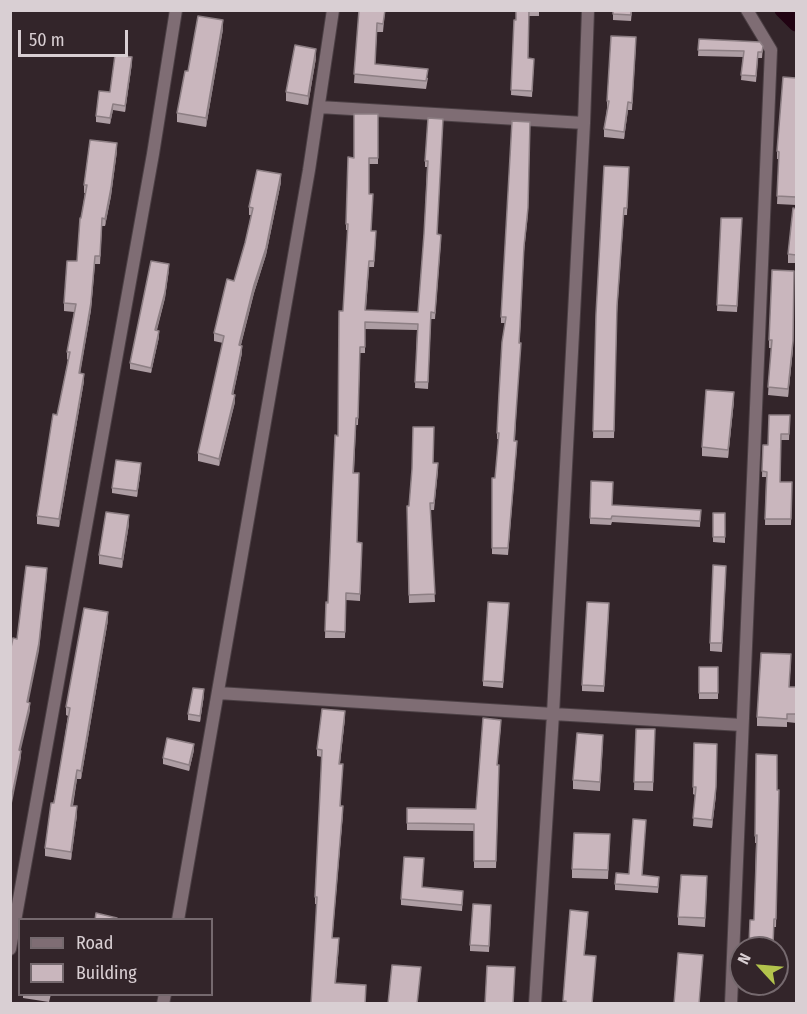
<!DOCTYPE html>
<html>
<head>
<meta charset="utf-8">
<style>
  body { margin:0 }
  #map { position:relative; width:807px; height:1014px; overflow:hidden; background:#33252a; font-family:"Fira Sans Condensed",sans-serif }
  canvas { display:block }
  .frame { position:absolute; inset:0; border:12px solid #d9cfd3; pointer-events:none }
  .legend { position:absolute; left:18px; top:918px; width:195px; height:78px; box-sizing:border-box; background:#33252a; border:2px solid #75696e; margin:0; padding:8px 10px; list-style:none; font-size:18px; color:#d9cfd3 }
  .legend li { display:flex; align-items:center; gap:12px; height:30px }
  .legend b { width:30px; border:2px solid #75696e }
  .north { position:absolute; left:729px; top:936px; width:60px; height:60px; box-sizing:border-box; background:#33252a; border:2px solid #75696e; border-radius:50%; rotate:296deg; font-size:16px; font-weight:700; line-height:24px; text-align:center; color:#d9cfd3 }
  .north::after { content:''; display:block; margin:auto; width:21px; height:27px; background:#b2c34c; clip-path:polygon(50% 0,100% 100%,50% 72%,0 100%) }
  .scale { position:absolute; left:18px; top:30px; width:110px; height:27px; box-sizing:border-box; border:3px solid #d9cfd3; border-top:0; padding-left:8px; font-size:18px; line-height:21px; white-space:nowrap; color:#d9cfd3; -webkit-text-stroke:4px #33252a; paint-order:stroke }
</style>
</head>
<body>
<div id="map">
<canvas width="807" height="1014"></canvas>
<div class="frame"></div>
<ul class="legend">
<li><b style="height:8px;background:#7f6d74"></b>Road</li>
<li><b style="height:16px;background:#c9b6bd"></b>Building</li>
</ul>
<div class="north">N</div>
<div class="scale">50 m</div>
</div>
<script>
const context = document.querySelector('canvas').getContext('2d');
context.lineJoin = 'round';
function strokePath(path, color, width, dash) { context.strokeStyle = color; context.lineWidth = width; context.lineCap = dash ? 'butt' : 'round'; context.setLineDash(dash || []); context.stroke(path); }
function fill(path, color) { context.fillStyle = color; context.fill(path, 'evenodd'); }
const canal = new Path2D(`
  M782 10 796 24`);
const minor = new Path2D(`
  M319 107 584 123 588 10
  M218 693 553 714 584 123
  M178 920 309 170 333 10
  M10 949 153 154 176 10
  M163 1004 165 994
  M535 1004 553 714 742 725
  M731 1004 771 50 747 10`);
const wall = new Path2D(`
  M359 10H385L383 32H377L375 64 428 78 426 89 354 83Z
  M516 10H539V16H529L528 58 534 59 532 97 511 95 514 20H516Z
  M613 10H632L631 21 613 20Z
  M223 29 206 127 177 122V113L188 71Z
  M699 39 763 46 762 58H758L756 82 741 80 743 57 698 56Z
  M636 45 632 110H628L624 139 604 137V129L607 109V101Z
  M316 58 308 105 286 101V92Z
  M132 63 125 112 113 110 110 124 96 122V116L110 92Z
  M796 78V205L777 204 779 159H777V151Z
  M378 114V164H369V194L371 231 376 238 374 267H369L366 310 418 312 424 234 427 167H425V161L428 118 437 234 441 241 435 319H431L428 389 415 388 417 330 365 329V353H360L358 425H356L354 473 357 542 362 543 360 601 346 600 345 638H325L326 602 328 603 338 436 343 311 348 230H346V224L354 158Z
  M117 151 111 196 105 226H102L100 264H95L91 310 80 373 84 381 59 527 37 524V516L68 360 67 359V352L74 312 64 311V303L77 261 81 218 85 193H84V185Z
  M629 167 627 215H624L617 313 614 438H593L596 314Z
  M281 182 266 255 254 293 241 345 242 353 233 395 235 402 219 466 198 461V453L223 343 214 341V333L234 281 245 243 251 215H249V207Z
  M796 209V263H788V254Z
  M528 214 524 252 520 334 515 441 517 447 508 555 492 554V478H495L499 439H497V433L505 323H501V317Z
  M721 218H742L737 312 717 311Z
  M169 270 165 298 157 330 159 337 151 373 130 369V363Z
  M794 271 793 349 788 397 768 395 771 348H769V340Z
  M734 401 728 458 702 456V447Z
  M790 415 789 440H781L780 482H792L791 525H765L766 477H762L763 445H768Z
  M433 463 438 471 434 510H430L435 602 409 603 407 506H409Z
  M141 469 137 497 112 493V488Z
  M612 505 701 510 700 527 612 522 611 525 590 524V518Z
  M713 513H725V543L713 542Z
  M129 524 122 568 99 564V555Z
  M726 575 722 652 710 651V643Z
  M509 603 503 688 483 686V681Z
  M609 609 604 692 582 691V685Z
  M108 620 81 779H77L73 806 77 815 71 860 45 856V848L60 767 68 716 66 715V707Z
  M791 663 789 687H796V723L787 722V727L757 726V717Z
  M699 667H718V699H699Z
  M204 695 200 722 188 720V714Z
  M345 718 340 764 341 806 343 813 332 938 339 945 336 983 311 1004 317 904H315V897L322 757 317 756V749Z
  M501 726 497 765 499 772 496 868H474V831L407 830V808L476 809Z
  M636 729H655L653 791 634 790Z
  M603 743 600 791 573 789V780Z
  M694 743 716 795 712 828 693 826 695 795 693 794Z
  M194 750 189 771 163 764V758Z
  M756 754 777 790 779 798 776 927H774L773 948H749L750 920H754L756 843H755Z
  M610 834 608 879 572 878V869Z
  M643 875 659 882 658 893 615 890V884Z
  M707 885 705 927 678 925V917Z
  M422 887 463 896 462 911 401 905V899Z
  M491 911 489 952 470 951V945Z
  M23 994H51L49 1002 23 998Z`);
const shadedWall = new Path2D(`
  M223 20V29L206 127V118Z
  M316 49V58L308 105V96Z
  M132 57V63L125 112V106Z
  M628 102V110L624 139V132Z
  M113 104V110L110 124V118Z
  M117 143V151L111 196 105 226V219Z
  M281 174V182L266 255 254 293 239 352V345Z
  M95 256 91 310 79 381V373Z
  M169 264 165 298 155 336V330Z
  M794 271 793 349 788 397V389Z
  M159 331V337L151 373V368Z
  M242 346V353L232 401V394Z
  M84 374V381L59 527V519Z
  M734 392V401L728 458V450Z
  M235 395V402L219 466V459Z
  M141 463V469L137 497V491Z
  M129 515V524L122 568V559Z
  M47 568V576L39 651 27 710V702Z
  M108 612V620L81 779V771Z
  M204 689V695L200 722V716Z
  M30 703V711L19 758V750Z
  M345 711V718L339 771V764Z
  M194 744V750L189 771V765Z
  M21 751V758L10 813V805Z
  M717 751 716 795 712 828V820Z
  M77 770V779L71 814V806Z
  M77 806V815L71 860V852Z
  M343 806V813L332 944V938Z
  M588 912V921L584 963V955Z`);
const building = new Path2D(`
  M359 10H385L383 24 377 23 375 64 428 69 426 81 354 74Z
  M516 10H529L528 58 534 59 532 91 511 90 514 20H516Z
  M613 10H631V15L613 14Z
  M198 16 223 20 206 118 177 113 185 71H188Z
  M611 36 636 37 632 103 628 102 624 132 604 129 609 101H607Z
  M699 39 760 42 763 46 762 52H758L756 76 741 75 744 51 698 50Z
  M295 45 316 49 308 96 286 92Z
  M115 55 132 57 125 106 113 104 110 118 96 116 99 91 110 92Z
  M783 77 796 78V197L777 196 779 152 777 151Z
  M354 114H378V158H369V194H373L371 231H376L374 261H369L365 310 418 312 424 234 428 161H425L428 118 443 119 437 234 441 235 435 313 431 312 428 382H415L418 324 365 322V347H360L358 418H356L353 473H359L357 542 362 543 360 594 346 593 345 632 325 631 326 602 328 603 335 435 338 436 339 311H343L348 224H346L348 157 354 158Z
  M512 121 530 122 528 208 524 246 520 327 519 343H521L514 441H517L508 548H492V478H495L499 433H497L499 393 502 342 506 317H501Z
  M90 140 117 143 111 188 105 219 102 218 100 256H95L91 302 79 373 84 374 59 519 37 516 53 414 57 415 70 352H67L76 304 64 303 67 261H77L80 218H81L87 185H84Z
  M604 166 629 167 627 208H624L617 306 614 431H593L596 314Z
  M257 170 281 174 266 248 254 285 239 345 242 346 232 394 235 395 219 459 198 453 224 336 214 333 227 279 234 281 245 243 253 208 249 207Z
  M793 208 796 209V255L788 254Z
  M721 218H742L737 306 717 305Z
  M151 261 169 264 165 292 155 330 159 331 151 368 130 363Z
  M772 270 794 271 793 341 788 389 768 387 772 340H769Z
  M706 390 734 392 728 450 702 447Z
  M769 415H790L789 434H781L780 482H792L791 519H765L767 472 762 471 763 445H768Z
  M413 427H434L433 463H438L434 503H430L435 594 409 595 407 506H409L412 469Z
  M116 460 141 463 137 491 112 488Z
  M591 481 613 482 612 505 701 510 700 521 612 516 611 519 590 518Z
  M106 512 129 515 122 559 99 555Z
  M713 513H725V537H713Z
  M713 565 726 566 722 643H710Z
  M26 566 47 568 39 643 27 702 30 703 19 750 21 751 10 805V652L13 638 17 639Z
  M488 602 509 603 503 682 483 681Z
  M587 602 609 603 604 686 582 685Z
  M84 608 108 612 81 771 77 770 71 806H77L71 852 45 848 51 803H54L60 767 70 708 66 707Z
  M761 653 791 654 789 687H796V714H787V719L757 717Z
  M699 667H718V693H699Z
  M193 688 204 689 200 716 188 714Z
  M322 709 345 711 339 764H343L340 806H343L332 938H339L335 983 366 985 365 1004H311L317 897H315L322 750 317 749Z
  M483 718 501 720 497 765H499L496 861H474V824L407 823V808L476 809Z
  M636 729H655L653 782H634Z
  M577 733 603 735 600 782 573 780Z
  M167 738 194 744 189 765 163 758Z
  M694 743 717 744 716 787 712 820 693 818 696 787H693Z
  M756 754 777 755V790H779L776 919H774L773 945 749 944 750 920H754L757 835 755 836Z
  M633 819 646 820 642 875 659 877 658 887 615 884 616 873 629 874Z
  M574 833 610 834 608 870 572 869Z
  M404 857 424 858 422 887 463 891 462 905 401 899Z
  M681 875 707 876 705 918 678 917Z
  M473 904 491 905 489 946 470 945Z
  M570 910 588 912 584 955 596 956 592 1004H566V1001H563Z
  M96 913 117 918 116 920H95Z
  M678 953 703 955 699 1004H674Z
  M392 965 421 967 417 1004H388Z
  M487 966 515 967 513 1004H485Z`);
strokePath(canal, '#210312', 15);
strokePath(minor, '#4c4045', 14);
strokePath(minor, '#7f6d74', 12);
fill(wall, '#ad9da3');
fill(shadedWall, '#8d7f84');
fill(building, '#c9b6bd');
strokePath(building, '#8d7f84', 1.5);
</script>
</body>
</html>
